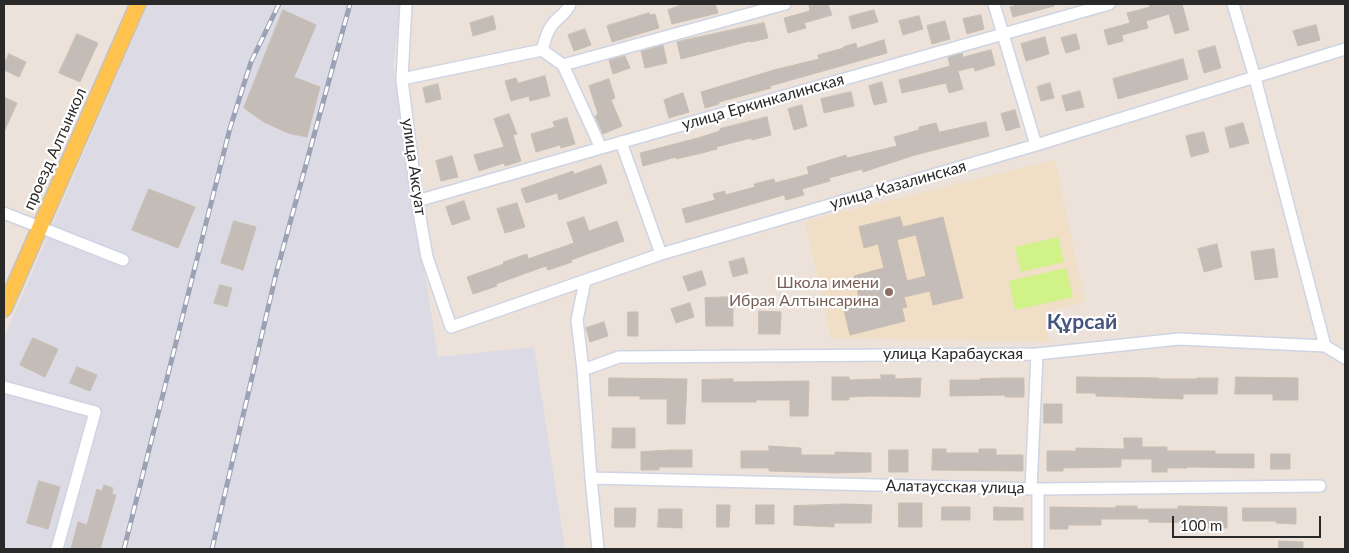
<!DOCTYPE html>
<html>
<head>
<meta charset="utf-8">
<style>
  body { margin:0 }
  #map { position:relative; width:1349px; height:553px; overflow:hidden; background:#ede2d9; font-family:Lato,sans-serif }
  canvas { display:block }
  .frame { position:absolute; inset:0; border:5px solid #292929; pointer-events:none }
  .scale { position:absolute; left:1172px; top:516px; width:149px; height:22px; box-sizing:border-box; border:2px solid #292929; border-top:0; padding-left:6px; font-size:15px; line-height:18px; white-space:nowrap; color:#292929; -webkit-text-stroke:4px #fff; paint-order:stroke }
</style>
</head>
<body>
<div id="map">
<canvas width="1349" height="553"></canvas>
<div class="frame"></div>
<div class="scale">100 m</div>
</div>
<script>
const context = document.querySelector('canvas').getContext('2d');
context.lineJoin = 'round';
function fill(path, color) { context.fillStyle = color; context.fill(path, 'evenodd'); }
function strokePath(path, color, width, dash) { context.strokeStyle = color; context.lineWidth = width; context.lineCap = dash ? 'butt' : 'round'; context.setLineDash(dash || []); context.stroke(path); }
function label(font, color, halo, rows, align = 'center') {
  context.font = font + ' Lato,sans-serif'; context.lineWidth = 4.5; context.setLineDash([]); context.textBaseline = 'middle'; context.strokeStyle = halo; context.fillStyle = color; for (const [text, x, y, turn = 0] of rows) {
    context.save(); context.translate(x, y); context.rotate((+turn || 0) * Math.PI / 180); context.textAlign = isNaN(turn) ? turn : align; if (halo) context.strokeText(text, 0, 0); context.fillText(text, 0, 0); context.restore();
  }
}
const industrial = new Path2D(`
  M148 4H401L393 66 438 357 534 347 565 549H4V338Z`);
const education = new Path2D(`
  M1055 160 1085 302 1044 312 1049 342 831 338 805 221Z`);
const pitch = new Path2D(`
  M1058 237 1064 262 1021 272 1015 247Z
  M1066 268 1073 297 1015 310 1009 281Z`);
const building = new Path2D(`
  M685 4H715L718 13 672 24 668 10Z
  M818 4H828L832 15 804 23 806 28 788 33 784 18 810 11 809 6Z
  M1023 4H1054V6L1013 17 1010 7Z
  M1149 4H1182L1189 30 1175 34 1169 14 1146 21 1148 28 1122 35 1123 41 1108 45 1104 30 1130 23 1127 13 1150 7Z
  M283 10 316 25 294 77 320 87 307 137 288 133 264 122 244 108Z
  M874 10 878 22 852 29 849 17Z
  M649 13 650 15 655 14 659 28 612 42 607 26Z
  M981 15 984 29 967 34 963 19Z
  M493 16 496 29 473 36 470 23Z
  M919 16 923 29 903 35 899 21Z
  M945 21 950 39 932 44 927 26Z
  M764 23 768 38 751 42 750 41 681 59 677 42Z
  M1316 25 1320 40 1298 46 1293 31Z
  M585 29 591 45 574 51 568 35Z
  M77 34 98 43 80 82 59 73Z
  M1076 34 1080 49 1066 53 1061 38Z
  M1045 37 1049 54 1026 61 1021 44Z
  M884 40 887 53 770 86 771 88 719 102V104L705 108 701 92 774 70 819 59 818 55 844 48 843 47 856 43 857 48Z
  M663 45 667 63 645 68 641 51Z
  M1215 46 1221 68 1204 73 1198 51Z
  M991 50 995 65 975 71 974 67 958 71 963 89 949 93 946 83 902 93 899 80 950 66 948 57 962 53 963 57Z
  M9 54 26 62 19 77 4 70V64Z
  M625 56 630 68 613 74 609 60Z
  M1183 59 1188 79 1118 99 1113 79Z
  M545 76 550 96 530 101 529 96 511 101 505 81 516 78 518 83Z
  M609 79 615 98 611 100 622 126 603 134 595 116 598 114 589 86Z
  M882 82 887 102 874 105 869 86Z
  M1050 83 1054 98 1041 101 1037 87Z
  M438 84 441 99 426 103 423 88Z
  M1080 91 1084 107 1066 111 1062 96Z
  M851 92 854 106 824 113 821 99Z
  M683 93 689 112 669 118 664 100Z
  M4 97 17 103 4 132Z
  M802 105 807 126 794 130 788 109Z
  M1015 110 1020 127 1006 131 1001 114Z
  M509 114 517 134 513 135 521 161 505 166 504 163 479 171 474 155 504 147 494 119Z
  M767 117 771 135 752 140 751 138 716 147 717 149 702 153 676 159V157L643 166 640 153 698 138 720 131V129Z
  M567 118 575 144 561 148 560 145 536 152 531 134 555 127 553 122Z
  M986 122 989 136 915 155 863 172 862 169 829 178 830 181 802 189 804 195 786 200 784 195 686 223 682 209 715 200 713 194 725 191V195L755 187 754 184 774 179 775 183 809 174 807 167 846 155 847 158 897 146 894 137 919 130V127L936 123 939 132Z
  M1243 123 1249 143 1230 148 1225 128Z
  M1204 132 1209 152 1191 157 1186 136Z
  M452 156 458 177 441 181 436 161Z
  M601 165 607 183 559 200 557 193 526 203 521 189 573 171 574 174Z
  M149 189 195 207 178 248 132 230Z
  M464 201 470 219 452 225 446 207Z
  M517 203 525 227 505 233 497 209Z
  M584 217 589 231 617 221 624 241 571 260 572 262 548 270 546 266 496 284 497 286 473 294 467 277 504 264 503 262 527 254 528 259 574 243 567 223Z
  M900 217 903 227 943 217 963 298 933 305 930 291 904 297 907 307 902 308 905 321 850 335 843 306 860 302 854 276 884 268 878 244 864 248 859 227ZM916 235 926 276 907 281 897 240Z
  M234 221 256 227 243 270 221 263Z
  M1217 244 1222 267 1204 272 1198 249Z
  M1274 249 1278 277 1255 280 1251 252Z
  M744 258 748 273 733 277 729 262Z
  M702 271 706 285 688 291 683 277Z
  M220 285 232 288 227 307 214 303Z
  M733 297V326H706L705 298Z
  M690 303 694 317 676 323 671 309Z
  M759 311 781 312 780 334H759Z
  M628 312H638V336H628Z
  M604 322 608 336 590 342 586 328Z
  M33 338 58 349 45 377 20 365Z
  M77 367 97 375 90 391 70 383Z
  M881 375H895V379L921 378 920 397 872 396 849 397V400H832V377H849V380L881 379Z
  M1077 377 1159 378V379H1197V378H1218L1217 394H1183V399L1096 396V393H1077Z
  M1236 377 1298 378V400H1273V394H1235Z
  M609 378 687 379 685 424H667V399H640V396H609Z
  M1005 378H1024V397H1005V395L950 396V380H980V379Z
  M733 379V382L809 381 808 416H790V400H756V402H702V380Z
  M1044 404H1062V423H1044Z
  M613 428H635V448H612Z
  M1124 438H1142V447H1167V451H1215V454H1254V468L1187 467V468H1167V472H1152V459H1121V467L1063 468V471H1047V451H1076V448L1124 449Z
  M769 446 801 448V455H835V452L871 453V472L835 473 769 471V468H741V451H769Z
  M933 449H946V453H979V449H996V455H1023V471L932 470Z
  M672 450H692V467H659V470H641V452Z
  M889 450H908V472H889Z
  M1271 454H1290V469H1271Z
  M39 481 60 487 48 529 27 523Z
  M104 485 113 488 112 494 116 495 100 549H71L78 522 87 525 97 489 102 491Z
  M899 503H922V527H899Z
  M847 504 872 505 871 523H834V527L794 525V506Z
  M717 505H730L729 527H717Z
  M756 505H774V524H756Z
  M1116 506H1137V509H1178V506L1227 507V528H1208V523L1149 522V519H1101V525H1068V529H1050V507L1116 508Z
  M942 507H970V520H942Z
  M994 507 1023 508V520H994Z
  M615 508H636L635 527H615Z
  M1243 508H1296V524L1276 523V521H1243Z
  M659 509H682V528L658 527Z
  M1279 541 1303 542V549H1279Z`);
const minor = new Path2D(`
  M406 4 402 79 417 201 427 257 451 327 661 254 1036 145 1345 49
  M994 4 1036 145
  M1233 4 1255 78 1325 346
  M542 50C545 41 546 33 552 25 558 17 567 13 570 4
  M563 65 601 148
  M402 79 542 50 563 65 785 4
  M621 142 661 254
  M417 201 601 148 1109 4
  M4 213 123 260
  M585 281 577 320 583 370 591 478 598 549
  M583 370 619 357 1037 354 1179 339 1325 346 1345 358
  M4 387 95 412 57 549
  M591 478 1038 489 1320 486
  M1031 489 1037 354
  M1038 549V489`);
const major = new Path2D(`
  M4 309 138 4`);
const rail = new Path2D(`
  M124 549 230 128 251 62 279 4
  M212 549 276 274 350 4`);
const markers = [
  [889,292,5,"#8d6e63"]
];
const streetNames = [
  ["улица Еркинкалинская",763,102,-16],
  ["проезд Алтынкол",55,149,-66],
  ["улица Аксуат",414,167,82],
  ["улица Казалинская",898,185,-16],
  ["улица Карабауская",953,354],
  ["Алатаусская улица",955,487,1]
];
const educationNames = [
  ["Школа имени",879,283],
  ["Ибрая Алтынсарина",879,301]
];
const districtNames = [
  ["Құрсай",1082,322]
];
fill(industrial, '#dcdae4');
fill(education, '#f1dec6');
fill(pitch, '#d1f289');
fill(building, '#c4bcb6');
strokePath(building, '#c8beb2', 1);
strokePath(minor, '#ced4e4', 14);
strokePath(major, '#c3c3c3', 18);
strokePath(minor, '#fff', 11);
strokePath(major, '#ffc24c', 15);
strokePath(rail, '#9ba2b5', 5);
strokePath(rail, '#fff', 3, [9]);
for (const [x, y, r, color] of markers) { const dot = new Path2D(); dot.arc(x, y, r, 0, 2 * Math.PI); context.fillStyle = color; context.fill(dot); strokePath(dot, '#fff', 2); }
label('16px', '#292929', '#fff', streetNames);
label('16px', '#785e54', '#fff', educationNames, 'right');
label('bold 21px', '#45557e', '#fff', districtNames);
</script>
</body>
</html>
